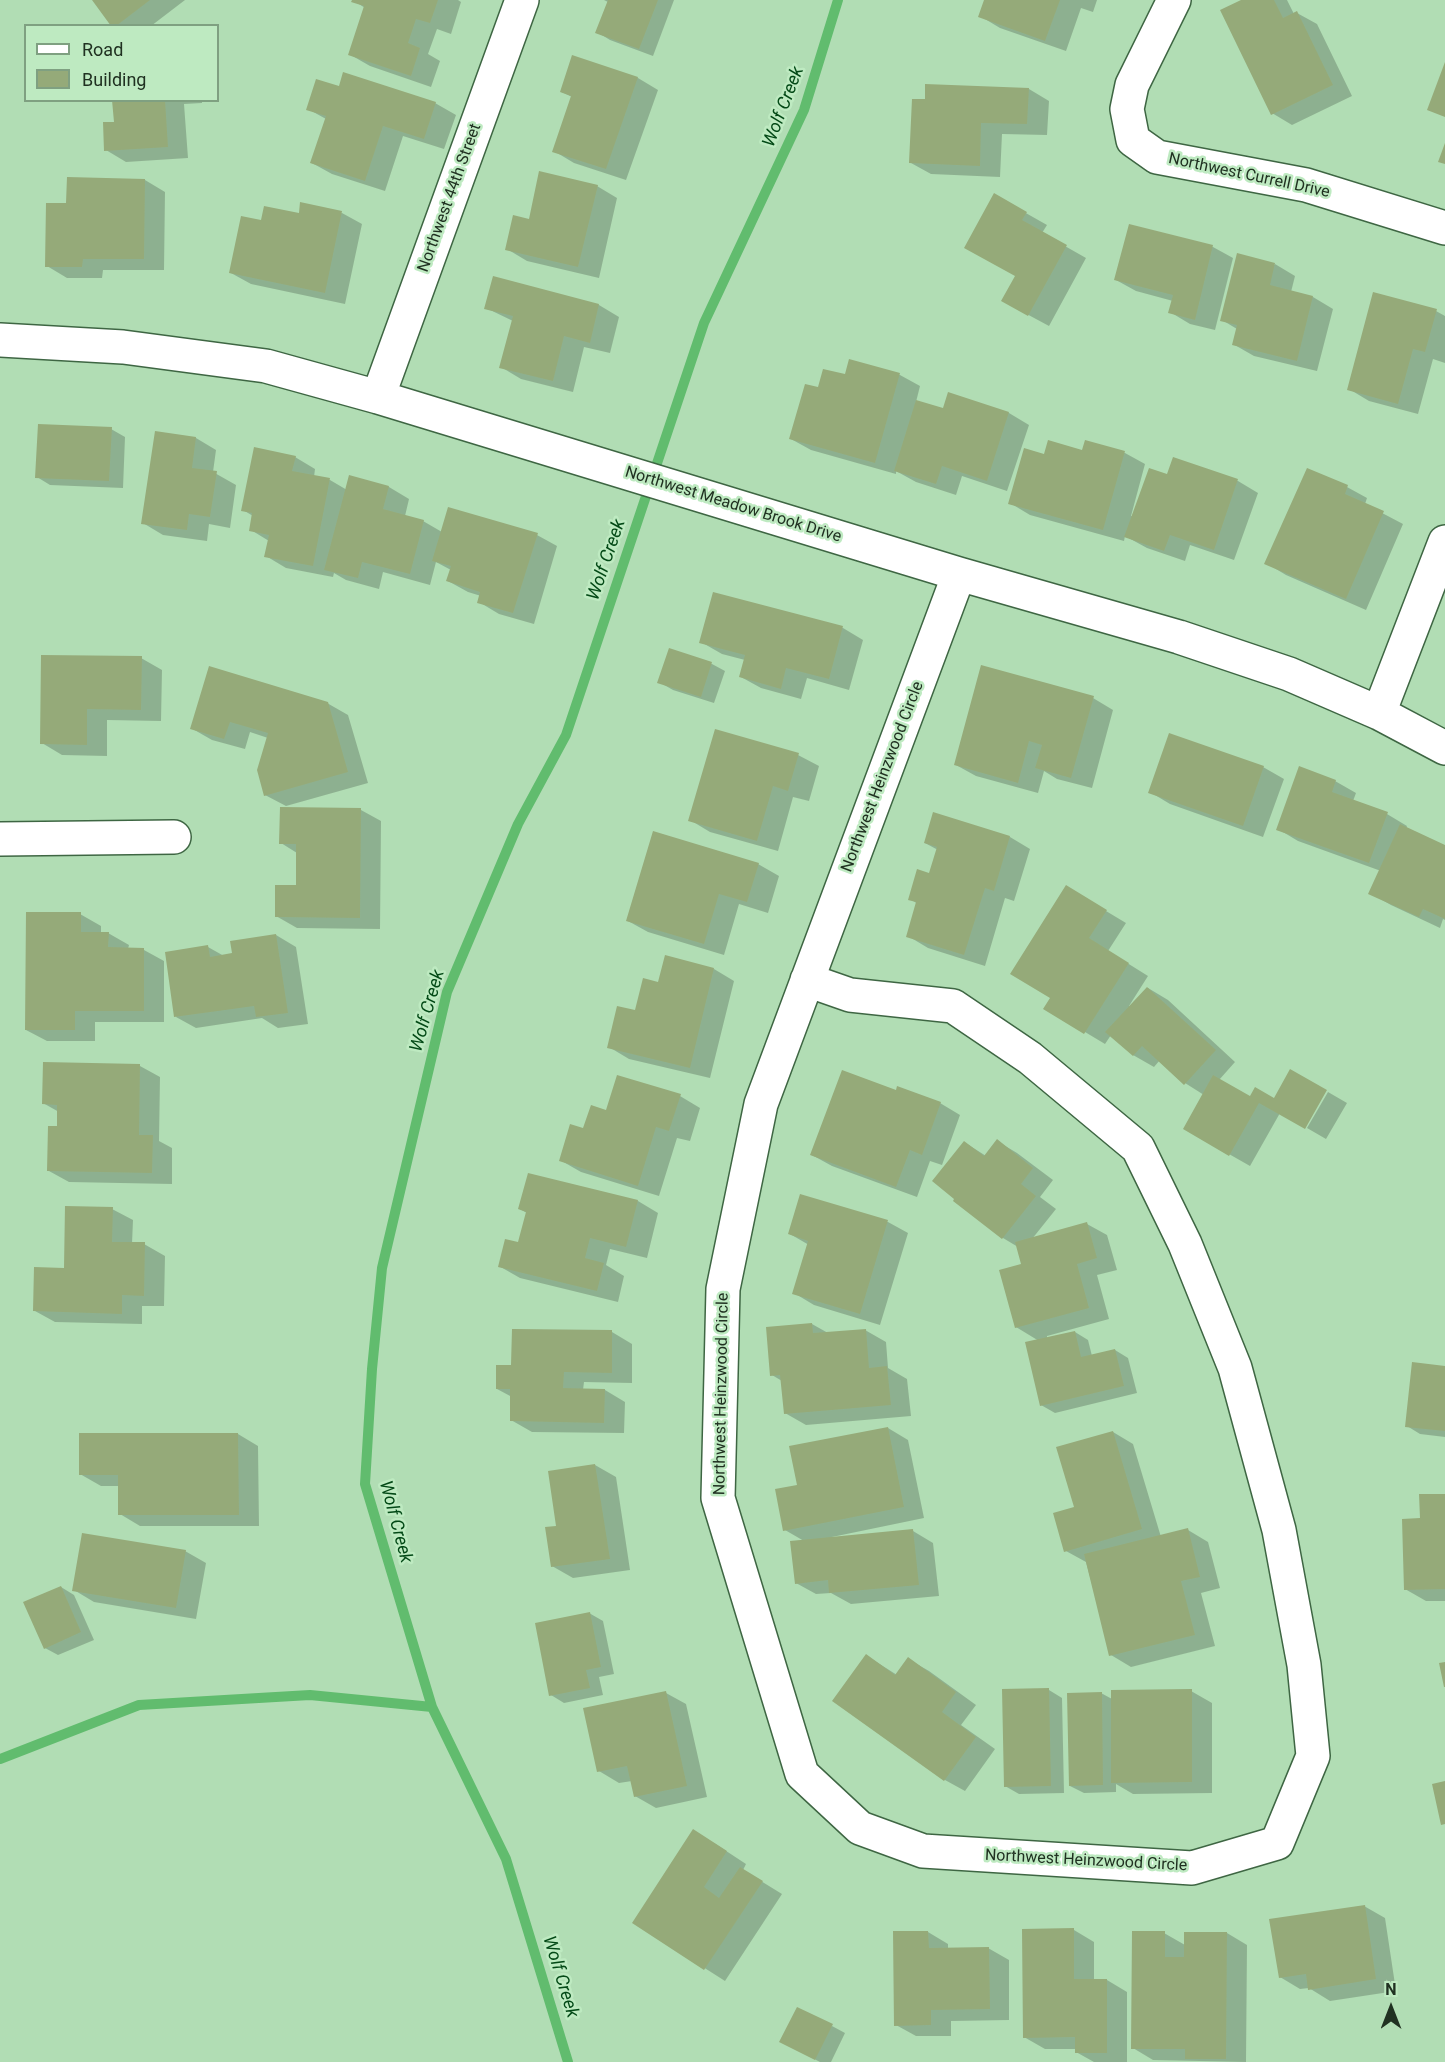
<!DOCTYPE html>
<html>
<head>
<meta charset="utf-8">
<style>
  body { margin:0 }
  #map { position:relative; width:1445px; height:2062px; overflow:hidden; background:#b1ddb4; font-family:Roboto,sans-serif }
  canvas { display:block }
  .legend { position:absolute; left:24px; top:24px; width:195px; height:78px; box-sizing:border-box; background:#beeac1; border:2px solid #7fa081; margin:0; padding:8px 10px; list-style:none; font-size:18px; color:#203121 }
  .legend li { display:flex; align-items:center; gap:12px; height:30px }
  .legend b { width:30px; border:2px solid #7fa081 }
  .north { position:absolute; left:1361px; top:1978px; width:60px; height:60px; -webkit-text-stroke:4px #beeac1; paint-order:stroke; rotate:0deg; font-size:16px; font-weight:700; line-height:24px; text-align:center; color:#203121 }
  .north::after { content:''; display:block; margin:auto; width:21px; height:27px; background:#203121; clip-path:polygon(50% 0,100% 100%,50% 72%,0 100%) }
</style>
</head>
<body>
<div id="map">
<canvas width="1445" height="2062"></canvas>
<ul class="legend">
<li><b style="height:8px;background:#fff"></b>Road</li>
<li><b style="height:16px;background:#95aa79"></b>Building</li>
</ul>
<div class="north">N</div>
</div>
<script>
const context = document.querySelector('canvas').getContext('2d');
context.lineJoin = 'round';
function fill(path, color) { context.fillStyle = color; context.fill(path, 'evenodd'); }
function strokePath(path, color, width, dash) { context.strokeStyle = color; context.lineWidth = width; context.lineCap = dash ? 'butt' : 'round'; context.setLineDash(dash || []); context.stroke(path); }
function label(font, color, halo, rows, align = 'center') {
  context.font = font + ' Roboto,sans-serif'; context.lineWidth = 5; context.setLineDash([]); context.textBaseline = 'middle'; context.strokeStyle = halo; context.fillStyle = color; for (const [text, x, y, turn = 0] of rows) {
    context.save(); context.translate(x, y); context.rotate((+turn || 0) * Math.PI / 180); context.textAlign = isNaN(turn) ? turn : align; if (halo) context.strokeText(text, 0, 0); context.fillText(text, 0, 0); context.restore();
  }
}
const shadow = new Path2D(`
  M94 0H185L151 26H113Z
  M353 0H458L461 2 451 34 437 29 428 54 440 61 431 87 370 66 349 54 365 8Z
  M604 0H674L653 56 610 40 597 32 608 2Z
  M986 0H1097L1093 12 1081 8 1066 51 1000 28 980 16Z
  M1244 0H1287L1294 14 1297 13 1317 24 1352 96 1292 125 1272 113Z
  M573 57 638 78 658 90 626 180 574 163 554 151 572 97 562 92Z
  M340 88 435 103 456 115 444 149 403 136 385 191 332 174 312 163 326 119 308 109Z
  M1029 89 1049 101 1047 135 1002 134 1000 177 931 174 911 163Z
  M110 100H202V103L184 104 188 158 126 162 106 150 115 123 114 103Z
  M145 180 165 192 164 270H103L102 278H67L47 266 68 205Z
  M597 186 617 198 599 278 527 261 507 249 530 220Z
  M994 195 1047 225 1042 233 1086 258 1049 326 1023 312 1016 276Z
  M342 213 362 224 345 304 251 284 231 273 262 222Z
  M1130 226 1213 247 1233 258 1215 330 1190 324 1170 312 1173 301 1136 291 1116 280Z
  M1275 264 1295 276 1291 292 1313 297 1333 309 1317 371 1254 356 1233 344 1237 329 1222 320Z
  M494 278 599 305 619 317 610 353 584 347 573 392 521 379 501 367 513 321 486 308Z
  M1436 311 1445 316V363L1433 359 1418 414 1369 401 1349 389Z
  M850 361 900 375 920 386 916 402 944 410 949 394 1009 413 1029 425 1007 491 962 476 956 495 916 482 896 471V474L811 450 791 439 819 389 846 376Z
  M111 429 125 437 123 488 50 485 37 477Z
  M156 432 196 438 216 450 213 472 236 485 230 528 209 524 207 541 163 535 143 523Z
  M1086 442 1125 453 1145 464 1131 516H1133L1168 476 1174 459 1238 481 1258 493 1234 560 1190 545 1185 561 1147 548 1125 536 1124 541 1030 515 1010 503 1045 456 1083 452Z
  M295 457 315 469 314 477 330 480 347 490 350 477 389 487 409 499 405 516 423 521 442 532 537 535 557 546 534 624 499 614 479 602 481 596 468 592 448 581 451 570 436 562 430 585 383 572 379 589 346 580 334 573 333 577 286 568 266 556 269 541 251 530 253 516 243 510Z
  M1347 487 1367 498 1365 504 1403 524 1366 610 1286 575 1266 563Z
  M714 594 843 628 863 640 849 690 807 678 801 699 761 688 741 677 745 660 722 654 701 642Z
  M669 650 712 664 725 671 714 703 673 690 659 682Z
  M141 658 162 670 161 721 107 720V756L62 755 42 743Z
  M1093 698 1113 710 1092 788 1057 779 1044 771 1038 793 976 776 956 765Z
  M327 703 348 715 368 783 286 806 265 795 268 738 250 732 245 749 212 740 191 728Z
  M798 755 819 766 809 801 793 797 778 851 710 832 690 820Z
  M1263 767 1284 779 1263 837 1170 804 1150 792Z
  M1335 781 1356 793 1353 801 1387 814 1407 826 1406 829 1445 846V920L1443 919 1440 928 1391 905 1370 893 1381 871 1298 841 1278 829Z
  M281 809 361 810 381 821 380 929 297 928 276 916 297 887V853L281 843Z
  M1010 837 1030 849 1014 901 1005 898 985 966 928 948 908 936 918 904 910 899 930 875 938 850 925 843Z
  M758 864 779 876 768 913 739 904 724 955 648 932 628 921Z
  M1086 899 1126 923 1108 951 1148 976 1129 1006 1131 1007 1148 988 1168 1000 1235 1062 1219 1080 1280 1113 1250 1166 1185 1129 1204 1095 1185 1083 1160 1060 1154 1067 1133 1055 1111 1035 1105 1044 1085 1032 1052 998Z
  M80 914 101 926V933H108L129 945 128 949 144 950 164 961V1022H95V1041H47L26 1030Z
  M276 935 296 947 308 1024 278 1028 262 1018 196 1028 176 1017 208 947 224 956 234 955Z
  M714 969 734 981 710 1078 629 1059 609 1047 659 983Z
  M140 1066 160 1077 159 1141 172 1148V1184L69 1182 49 1171 59 1128V1112L43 1103Z
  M1328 1092 1347 1103 1326 1139 1307 1128Z
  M680 1096 700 1108 690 1141 677 1138 659 1196 581 1172 560 1160 584 1130 607 1112Z
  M940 1103 960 1115 942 1165 930 1161 917 1197 832 1166 812 1155Z
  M997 1141 1017 1153 1053 1180 1040 1197 1056 1209 1032 1239 1087 1224 1107 1235 1117 1270 1097 1275 1109 1319 1047 1336V1339L1075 1332 1088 1340 1092 1356 1115 1350 1128 1358 1137 1393 1055 1413 1041 1405 1039 1341 1016 1327 1023 1265 1018 1247 1003 1238 955 1200 964 1142 986 1156Z
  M529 1174 638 1201 658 1213 647 1258 610 1249 606 1265 624 1276 618 1302 520 1278 499 1266 519 1244 527 1213 520 1209Z
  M801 1196 888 1222 908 1233 880 1325 814 1305 794 1293 809 1245 790 1234Z
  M112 1209 133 1220 132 1244H144L165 1256 164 1306H142V1324L55 1322 35 1311Z
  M812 1324 828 1333 865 1330 886 1342 888 1368 907 1379 911 1416 806 1425 785 1413 782 1381 772 1375Z
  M513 1330 612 1332 632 1344V1383L584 1382 583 1390H605L625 1402 624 1433 532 1432 511 1420 512 1397 497 1389 512 1366Z
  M1445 1367V1437L1420 1434 1407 1426Z
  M888 1428 908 1440 924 1518 832 1537V1539L913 1531 933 1543 939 1596 851 1604 831 1593 816 1594 796 1583 804 1541 785 1530 799 1486Z
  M1113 1432 1133 1444 1161 1537 1188 1530 1208 1542 1220 1588 1201 1593 1215 1646 1131 1667 1111 1655 1086 1562 1066 1551 1076 1508Z
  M238 1434 258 1446 259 1526H140L120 1514V1486H101L80 1474Z
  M595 1465 616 1477 630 1570 573 1578 552 1566 558 1527Z
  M1445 1495V1601H1426L1405 1589 1422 1519Z
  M185 1551 206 1563 196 1619 94 1602 74 1590Z
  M61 1587 74 1595 94 1640 58 1655 45 1648Z
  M589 1613 603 1621 614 1674 599 1677 603 1695 564 1703 551 1695Z
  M867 1656 897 1675 908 1659 929 1671 976 1705 961 1725 995 1749 965 1791 945 1780Z
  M1049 1690 1062 1698 1064 1793 1019 1794 1005 1786Z
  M1191 1691 1212 1703V1793L1133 1794 1116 1784V1792L1084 1793 1070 1786 1101 1693 1112 1699Z
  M666 1693 686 1704 707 1797 656 1808 635 1796 632 1781 619 1783 599 1771Z
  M714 1843 746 1864 743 1870 782 1894 725 1981 634 1923Z
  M1364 1906 1385 1918 1396 1991 1330 2001 1309 1988 1300 1989 1280 1977Z
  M1074 1930 1094 1942V1980H1107L1127 1992V2062H1094L1076 2052V2049H1045L1024 2037Z
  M928 1932 948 1944V1949L988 1948 1009 1960V2020L951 2021V2036H916L896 2025Z
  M1164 1933 1185 1945 1227 1933 1247 1945 1246 2062 1153 2060 1133 2048Z
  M832 2026 845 2033 831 2062H820L795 2049Z`);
const stream = new Path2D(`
  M0 1759 139 1705 310 1695 432 1707
  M568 2062 506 1859 432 1707 365 1484 372 1369 382 1268 447 992 518 824 566 735 704 323 804 110 838 0`);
const building = new Path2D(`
  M92 0H150L116 26H111Z
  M352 0H438L430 23 416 19 408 43 420 48 411 76 348 55 364 6 351 2Z
  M608 0H658L639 49 595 33Z
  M984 0H1060L1045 41 978 17Z
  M1241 0H1274L1283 18 1297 11 1333 85 1271 115 1220 10Z
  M572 55 638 77 606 169 552 152 571 96 560 92Z
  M1445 62V117L1427 110Z
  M343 72 436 102 424 139 383 126 365 181 310 163 326 116 306 110 316 79 339 86Z
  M925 84 1029 88 1027 124 981 123 980 166 909 163 912 99H925Z
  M112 100H165L168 147 104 151 103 122H114Z
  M1445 143V164L1438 162Z
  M539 171 598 185 578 267 505 250 513 215 529 219Z
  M67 177 145 179 144 259H83L82 267H45L46 203H66Z
  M994 193 1027 212 1022 220 1067 245 1028 316 1001 301 1015 276 964 248Z
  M300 202 342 211 325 293 229 273 241 216 261 220 264 206 299 213Z
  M1129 224 1213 245 1195 320 1168 313 1173 295 1114 280Z
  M1237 253 1275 263 1270 285 1313 296 1297 361 1232 345 1237 325 1220 321Z
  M493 276 599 304 590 343 564 336 553 381 499 368 513 316 484 309Z
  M1373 292 1437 309 1425 352 1413 349 1398 404 1347 390Z
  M849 359 900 373 875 463 789 439 805 384 818 387 823 369 845 374Z
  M948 392 1009 412 987 481 942 466 936 484 894 471 916 400 943 408Z
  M38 424 112 427 109 481 35 478Z
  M155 431 196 437 192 468 217 471 210 517 189 514 187 530 141 524Z
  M1048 440 1082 450 1085 440 1125 451 1103 530 1008 504 1024 448 1044 454Z
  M254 447 296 456 292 471 330 478 313 566 264 557 269 535 249 531 252 513 241 511Z
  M1173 457 1238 479 1214 550 1170 535 1164 551 1124 537 1149 468 1167 474Z
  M1307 468 1348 485 1345 494 1384 511 1346 599 1264 564Z
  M349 475 389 486 383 509 424 520 410 574 362 562 358 578 324 570Z
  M448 507 538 533 513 613 477 603 480 592 446 581 451 566 432 561Z
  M713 592 843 626 829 679 786 668 781 689 739 677 745 655 699 643Z
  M669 648 712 662 701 697 657 683Z
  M41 655 142 656 141 710 87 709V745L40 744Z
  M981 665 1094 696 1071 778 1035 768 1042 745 1029 741 1018 783 954 765Z
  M209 666 328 702 348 772 264 796 257 770 268 733 230 722 224 739 190 729Z
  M715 729 799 753 788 791 773 786 757 841 688 821Z
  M1169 733 1264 766 1243 826 1148 793Z
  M1299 766 1336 780 1332 792 1388 812 1369 863 1276 830Z
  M280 807 361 808 360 918 275 917V885H296V844H279Z
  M933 812 1010 836 994 891 985 888 964 955 906 937 916 902 908 900 917 869 929 873 937 847 924 843Z
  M1400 824 1445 845V919L1423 909 1419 917 1368 894Z
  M653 831 759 863 747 902 719 894 704 944 626 921Z
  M1066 885 1107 910 1089 938 1129 963 1084 1034 1043 1009 1050 998 1010 974Z
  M26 912H81V932H109L108 947 144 948V1011H75V1030H25Z
  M276 934 288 1013 256 1017 254 1006 174 1017 165 952 208 945 210 957 232 953 230 941Z
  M665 955 714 968 690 1068 607 1048 617 1006 635 1010 643 978 658 982Z
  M1147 987 1216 1050 1184 1085 1142 1046 1133 1056 1105 1032Z
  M43 1062 140 1064 139 1135H153L152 1173 47 1171 48 1126H57V1105L42 1104Z
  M1290 1069 1327 1090 1305 1129 1259 1103 1229 1156 1183 1129 1213 1075 1250 1096 1255 1087 1274 1098Z
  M842 1070 896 1090 897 1086 941 1102 922 1155 910 1150 896 1187 810 1155Z
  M617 1075 681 1094 669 1131 656 1127 638 1186 559 1161 570 1124 583 1128 591 1105 606 1110Z
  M997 1139 1033 1168 1021 1184 1036 1196 1002 1239 953 1201 954 1199 932 1181 964 1141 984 1156Z
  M528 1173 638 1200 626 1247 590 1238 585 1258 604 1263 597 1291 498 1267 505 1239 518 1242 526 1212 518 1209Z
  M800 1194 888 1220 860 1314 792 1294 808 1241 788 1234Z
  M65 1206 113 1207 112 1242H145L144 1296 122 1295V1314L33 1311 34 1267 64 1268Z
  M1087 1222 1097 1258 1077 1264 1089 1308 1015 1328 999 1270 1021 1264 1015 1242Z
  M812 1323 813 1333 866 1329 869 1368 887 1366 891 1405 784 1414 780 1375 770 1376 766 1327Z
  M512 1329 612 1330V1373L564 1372 563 1388 605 1389 604 1423 510 1421V1389H496V1365H511Z
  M1075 1331 1081 1357 1115 1349 1124 1386 1040 1406 1025 1342Z
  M1412 1362 1445 1366V1431L1405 1427Z
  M888 1427 904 1507 783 1531 775 1489 797 1485 789 1446Z
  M1113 1431 1142 1529 1064 1552 1053 1513 1074 1507 1056 1447Z
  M79 1433H238L239 1515H118V1475H79Z
  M595 1464 610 1559 551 1567 545 1527 556 1526 548 1471Z
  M1419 1494H1445V1589L1404 1590 1402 1519 1420 1518Z
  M1188 1528 1200 1577 1181 1581 1195 1635 1109 1656 1084 1554Z
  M913 1529 919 1585 829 1593 828 1580 795 1584 790 1541Z
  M82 1533 186 1550 176 1608 72 1591Z
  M61 1586 81 1632 44 1649 23 1602Z
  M590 1612 601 1667 586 1670 590 1688 549 1696 535 1623Z
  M866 1654 895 1675 908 1657 956 1692 942 1712 976 1737 944 1781 832 1701Z
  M1445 1662V1687H1444L1439 1663Z
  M1049 1688 1051 1786 1004 1787 1002 1689Z
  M1192 1689V1782L1111 1783V1690Z
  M666 1691 687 1786 634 1797 627 1766 597 1772 583 1708Z
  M1102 1692 1103 1785 1069 1786 1067 1693Z
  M1445 1781V1824L1441 1825 1432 1784Z
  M693 1829 727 1851 704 1887 719 1898 740 1867 763 1881 704 1970 632 1923Z
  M1365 1905 1376 1979 1308 1990 1306 1974 1279 1978 1269 1919Z
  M1074 1928V1979H1107V2053H1075V2037L1023 2038 1022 1929Z
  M893 1931H928L929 1948 989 1947 990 2009 931 2010V2025L894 2026Z
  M1132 1931H1165V1957H1184V1932H1227L1226 2059H1185V2049H1131Z
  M797 2007 833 2024 815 2060 779 2042Z`);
const minor = new Path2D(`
  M1174 0 1132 85 1127 109 1133 140 1157 157 1306 185 1445 228
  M0 340 123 347 266 366 378 397 959 574 1179 637 1289 674 1379 713 1445 748
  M378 397 522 0
  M1379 713 1445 542
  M0 839 174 837
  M807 980 850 995 953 1006 1030 1058 1138 1148 1185 1244 1235 1368 1279 1530 1304 1665 1313 1756 1277 1843 1192 1868 923 1851 860 1828 802 1774 718 1498 723 1289 761 1104 959 574`);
const streetNames = [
  ["Northwest Currell Drive",1249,176,12],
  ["Northwest 44th Street",450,198,-70],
  ["Northwest Meadow Brook Drive",733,505,17],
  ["Northwest Heinzwood Circle",883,777,-69],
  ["Northwest Heinzwood Circle",722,1394,-89],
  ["Northwest Heinzwood Circle",1086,1861,3]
];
const waterNames = [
  ["Wolf Creek",784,107,-69],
  ["Wolf Creek",607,560,-71],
  ["Wolf Creek",428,1011,-74],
  ["Wolf Creek",395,1522,75],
  ["Wolf Creek",560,1977,73]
];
fill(shadow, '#0003');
strokePath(stream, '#61bc6e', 10);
fill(building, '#95aa79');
strokePath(minor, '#3e6643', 36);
strokePath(minor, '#fff', 33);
label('16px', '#203121', '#beeac1', streetNames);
label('italic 18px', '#034916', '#beeac1', waterNames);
</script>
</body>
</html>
